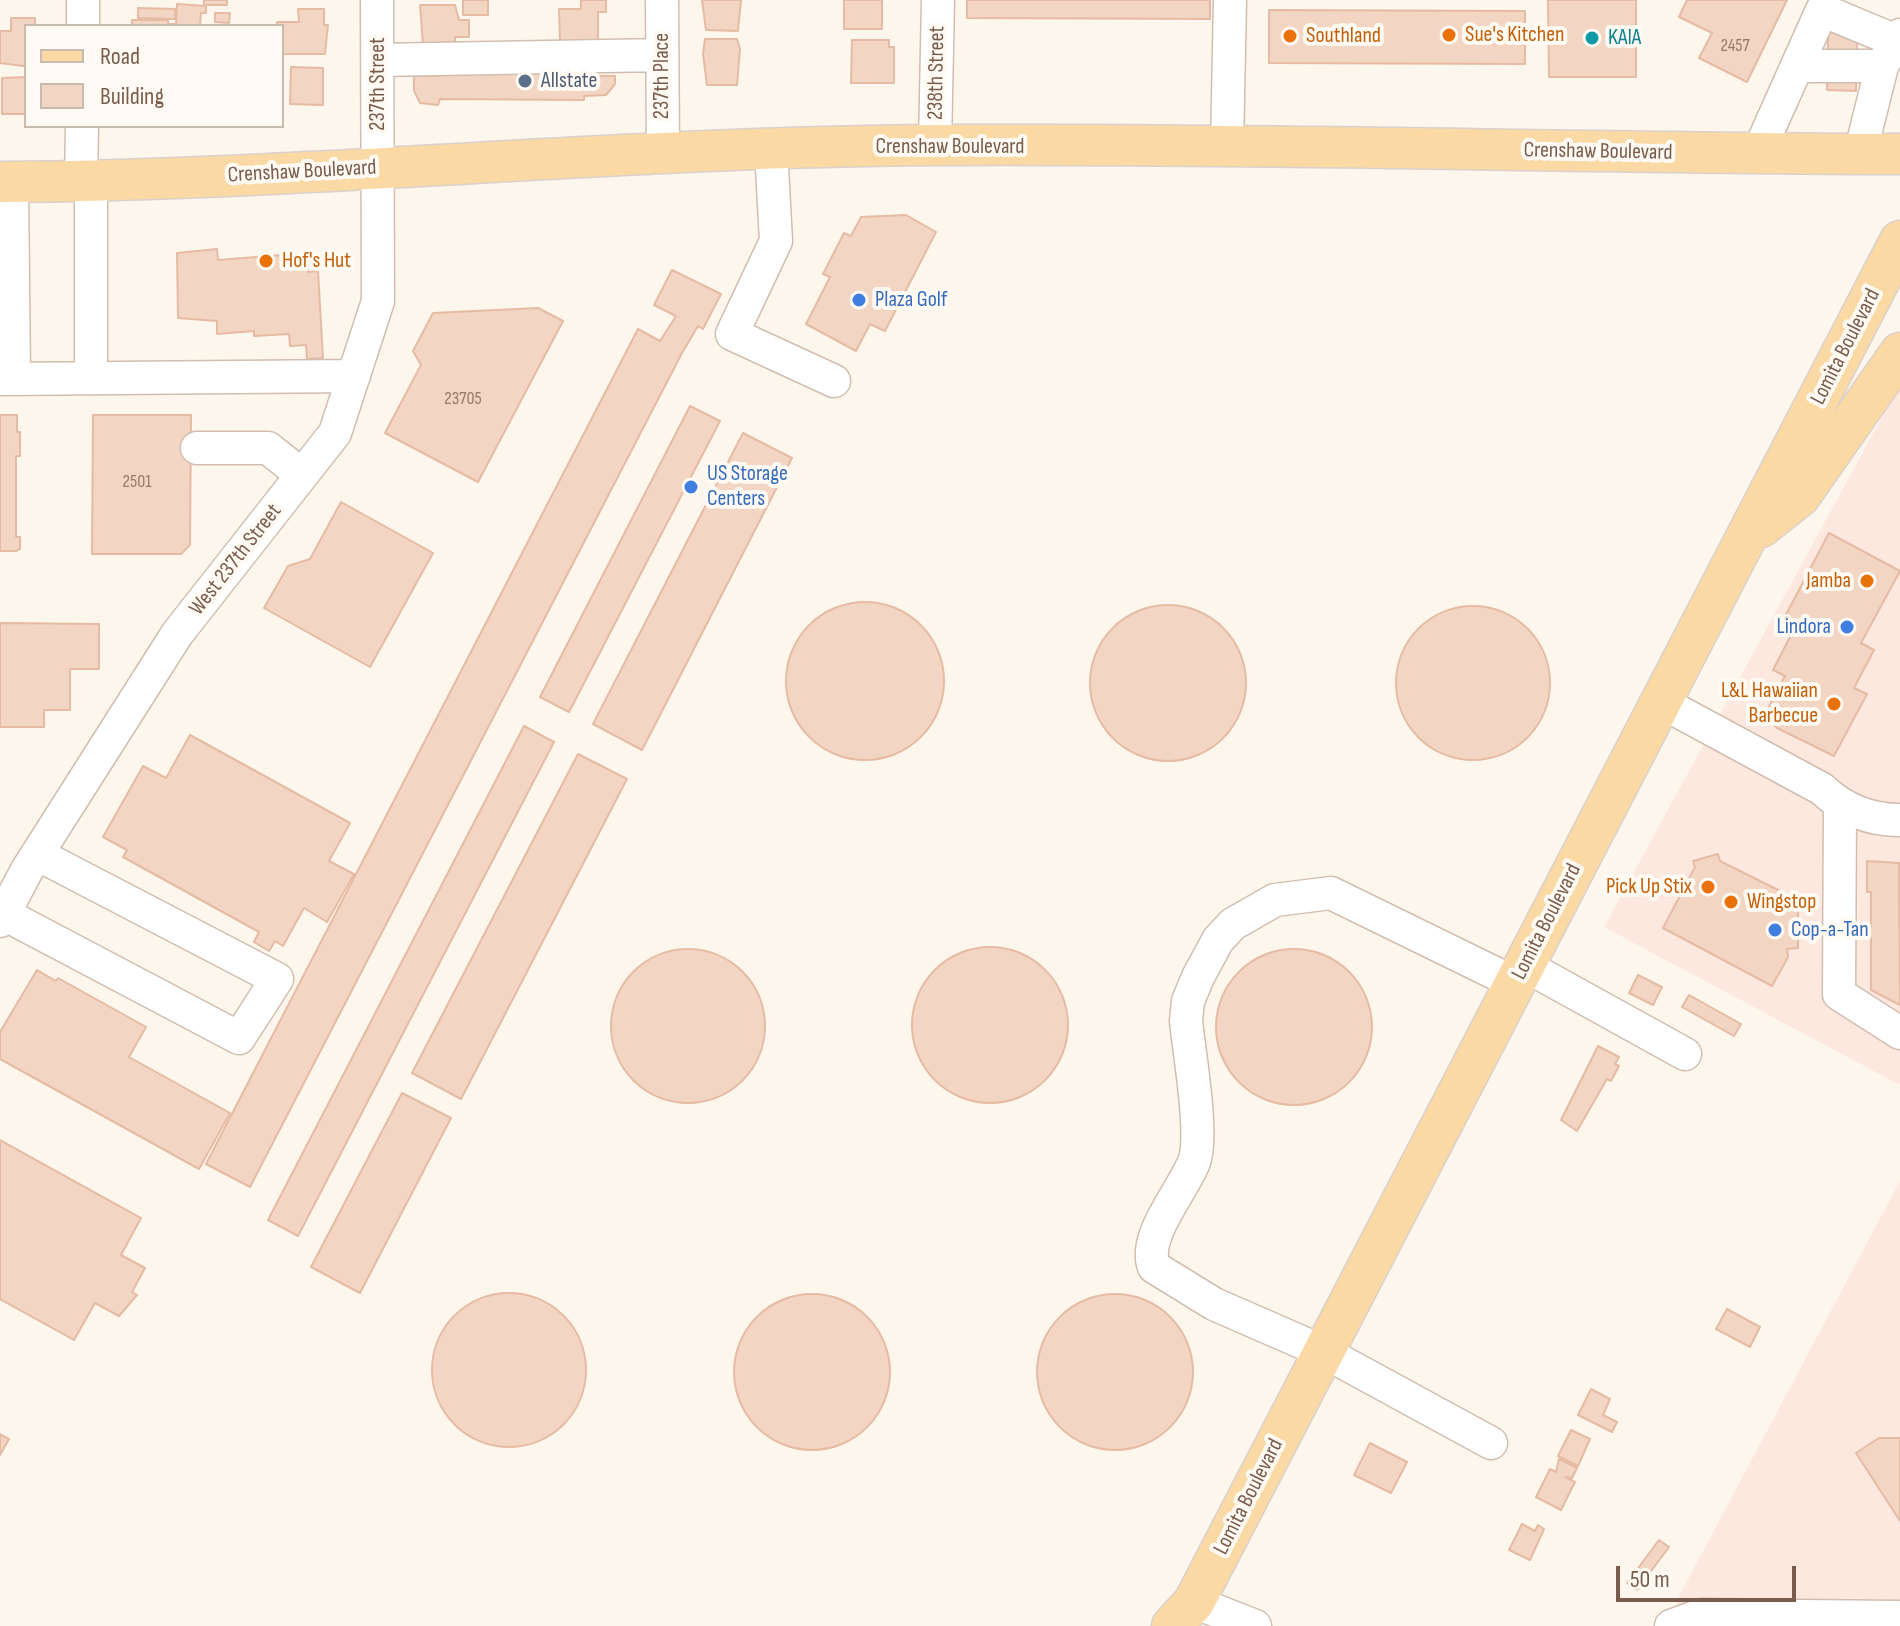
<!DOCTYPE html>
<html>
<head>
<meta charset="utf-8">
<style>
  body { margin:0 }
  #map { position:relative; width:1900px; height:1626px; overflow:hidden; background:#fdf6ec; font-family:"Sofia Sans Condensed",sans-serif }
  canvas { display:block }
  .legend { position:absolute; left:24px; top:24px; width:260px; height:104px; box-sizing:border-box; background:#fffaf3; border:2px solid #cabbb1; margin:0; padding:10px 14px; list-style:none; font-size:24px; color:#7a5c4d }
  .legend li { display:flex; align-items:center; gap:16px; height:40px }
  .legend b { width:40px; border:2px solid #cabbb1 }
  .scale { position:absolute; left:1616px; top:1566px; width:180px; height:36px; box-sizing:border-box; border:4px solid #7a5c4d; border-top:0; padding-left:10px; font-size:24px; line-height:28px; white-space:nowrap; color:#7a5c4d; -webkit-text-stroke:6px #fffaf3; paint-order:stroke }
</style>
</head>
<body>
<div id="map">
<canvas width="1900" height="1626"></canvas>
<ul class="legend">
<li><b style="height:10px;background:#fbd9a5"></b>Road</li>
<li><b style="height:22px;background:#f3d5c3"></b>Building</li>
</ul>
<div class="scale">50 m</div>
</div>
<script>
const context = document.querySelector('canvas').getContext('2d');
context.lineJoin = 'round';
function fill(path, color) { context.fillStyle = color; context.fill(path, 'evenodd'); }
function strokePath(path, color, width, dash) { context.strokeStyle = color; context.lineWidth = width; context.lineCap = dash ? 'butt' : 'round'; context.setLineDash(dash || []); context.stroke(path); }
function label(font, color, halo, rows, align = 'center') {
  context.font = font + ' "Sofia Sans Condensed",sans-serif'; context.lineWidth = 8; context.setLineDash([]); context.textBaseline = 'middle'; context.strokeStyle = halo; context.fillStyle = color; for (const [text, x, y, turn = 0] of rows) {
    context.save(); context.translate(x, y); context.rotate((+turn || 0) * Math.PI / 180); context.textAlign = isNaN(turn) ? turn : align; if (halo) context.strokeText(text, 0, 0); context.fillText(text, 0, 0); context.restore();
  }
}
const commercial = new Path2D(`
  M1900 384V1085L1604 927Z
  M1900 1181V1626H1678L1677 1600Z`);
const building = new Path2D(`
  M204 0H227V5H204Z
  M463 0H488V15H463Z
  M581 0H606V12H598V42H560L559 9H581Z
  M702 0H741L738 31 706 30Z
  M844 0H882V29H844Z
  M967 0H1210V19L967 18Z
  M1548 0H1636V77H1549Z
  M1687 0H1787L1747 82 1699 58 1712 33 1679 17Z
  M177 4 206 6V13H201L200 26H132V20H168V24H176Z
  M420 5H455L459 20H469V37H455V44H423Z
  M138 8 175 9V19L138 18Z
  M298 9H324V25H328L325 54H282V26H277V22H299Z
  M1269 10 1525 11V64L1269 63Z
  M215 13H230L229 23 215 22Z
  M11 18H35V26H26V63L23 66 0 63V31H11Z
  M1828 32 1857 33 1856 91 1827 90Z
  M705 39H737L740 49 737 85H707L703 54Z
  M852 40H889V47H894V83H851Z
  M291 67 323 68V105L290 104Z
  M439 68H585V76H615V84L606 95 584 96V100L440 99 438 105 420 103 414 91V76H439Z
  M26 77V114H2V78Z
  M906 215 936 232 885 331 870 324 856 351 806 324 830 277 823 274 844 233 851 236 861 217Z
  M217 249 218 260 307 253 308 272 318 271 323 358 307 359 306 345 290 346 289 334 254 336V331L217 334V321L178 318 177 253Z
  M672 270 721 294 703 329 698 326 682 353 250 1187 206 1164 638 329 660 341 676 316 654 305Z
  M538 308 563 321 478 482 385 433 421 365 413 351 433 313Z
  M690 406 720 421 569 712 540 697Z
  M0 415H17V432H20V456H16V537H20V549L16 551H0Z
  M93 415H191L190 545 181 554H92Z
  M743 433 792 458 642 750 593 724Z
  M341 502 433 553 370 667 264 608 288 566 310 559Z
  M1829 533 1900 571 1861 643 1874 650 1854 688 1867 694 1834 756 1777 728 1774 725 1779 716 1767 710 1785 676 1773 670 1793 631 1781 624Z
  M786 681a79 79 0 1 1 158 0a79 79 0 1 1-158 0Z
  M1090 683a78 78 0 1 1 156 0a78 78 0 1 1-156 0Z
  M1396 683a77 77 0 1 1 154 0a77 77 0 1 1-154 0Z
  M0 623 99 624V669H70V710H44V727H0Z
  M524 726 554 742 298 1236 268 1220Z
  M190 735 350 823 329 861 354 874 327 922 304 908 283 946 275 941 269 951 254 942 259 932 123 857 127 850 103 837 143 766 166 778Z
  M578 754 627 779 461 1099 412 1073Z
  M1718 854 1720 861 1798 900V948L1787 949 1788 957 1772 986 1663 928 1695 867 1693 861Z
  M1867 861 1899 863 1900 1005 1871 990V892H1867Z
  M912 1025a78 78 0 1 1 156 0a78 78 0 1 1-156 0Z
  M611 1026a77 77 0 1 1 154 0a77 77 0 1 1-154 0Z
  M1216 1027a78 78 0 1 1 156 0a78 78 0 1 1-156 0Z
  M37 970 56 981 58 978 146 1027 129 1057 230 1113 199 1169 0 1059V1032Z
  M1638 975 1662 987 1653 1005 1629 993Z
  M1689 995 1741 1024 1734 1036 1682 1007Z
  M1598 1046 1619 1057 1615 1064 1619 1066 1611 1081 1607 1079 1577 1131 1561 1120Z
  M402 1093 451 1118 360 1293 311 1267Z
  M0 1140 141 1218 121 1255 145 1268 132 1292 137 1295 119 1316 95 1303 74 1340 0 1299Z
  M432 1370a77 77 0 1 1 154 0a77 77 0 1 1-154 0Z
  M1037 1372a78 78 0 1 1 156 0a78 78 0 1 1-156 0Z
  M734 1372a78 78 0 1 1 156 0a78 78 0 1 1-156 0Z
  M1727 1309 1760 1327 1750 1347 1716 1329Z
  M1591 1389 1610 1399 1603 1415 1617 1422 1612 1432 1578 1415Z
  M1571 1430 1590 1439 1578 1466 1558 1456Z
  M0 1434 9 1439 0 1455Z
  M1879 1438H1900V1521L1856 1453Z
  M1370 1443 1407 1462 1391 1493 1354 1475Z
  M1559 1459 1577 1468 1572 1478 1565 1477 1575 1482 1561 1510 1536 1497 1550 1469 1556 1472Z
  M1522 1524 1535 1531 1538 1525 1544 1529 1530 1560 1509 1550Z
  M1659 1540 1669 1547 1637 1590 1627 1583Z`);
const minor = new Path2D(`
  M662 0 663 152
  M83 26V0
  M378 60 662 55
  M1799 66H1882
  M935 145 938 0
  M1227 148 1230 0
  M771 149 776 241 732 334 834 381
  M1758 153 1822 10 1896 41 1900 35
  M1860 154 1882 66 1896 41 1900 42
  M81 181 82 126
  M91 181V378
  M12 182 14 379
  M0 379 354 376
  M197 448H268L302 475
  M1661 702 1822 789C1844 810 1869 820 1900 820
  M1840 806 1839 994 1900 1033
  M4 914 239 1038 277 979 37 854
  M0 921 27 870 177 634 335 433 378 301 377 0
  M1524 965 1685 1054
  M1491 1443 1324 1352 1214 1304 1154 1267C1142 1237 1182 1192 1194 1162 1204 1136 1189 1051 1186 1021L1188 1001 1198 977 1218 940 1233 924 1275 900 1331 893 1515 983
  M1194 1602 1255 1626
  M1671 1626 1701 1615 1900 1617`);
const major = new Path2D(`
  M0 182C312 180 623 147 935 145 1257 143 1579 153 1900 154
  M1761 527 1800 496 1900 353
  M1172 1626 1194 1602 1900 241`);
const markers = [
  [1449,35,8,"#e8710a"],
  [1290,36,8,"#e8710a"],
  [1592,38,8,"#0f9aa8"],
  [525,81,8,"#5c6f8a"],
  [266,261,8,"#e8710a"],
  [859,300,8,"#3f7fe0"],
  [691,487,8,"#3f7fe0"],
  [1867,581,8,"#e8710a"],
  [1847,627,8,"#3f7fe0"],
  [1834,704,8,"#e8710a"],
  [1708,887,8,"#e8710a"],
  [1731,902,8,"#e8710a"],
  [1775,930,8,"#3f7fe0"]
];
const numberNames = [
  ["2457",1735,46],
  ["23705",463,399],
  ["2501",137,482]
];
const foodNames = [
  ["Sue's Kitchen",1465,35],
  ["Southland",1306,36],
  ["Hof's Hut",282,261],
  ["Jamba",1851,581,"right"],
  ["L&L Hawaiian",1818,691,"right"],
  ["Barbecue",1818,716,"right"],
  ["Pick Up Stix",1692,887,"right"],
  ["Wingstop",1747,902]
];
const cultureNames = [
  ["KAIA",1608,38]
];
const streetNames = [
  ["238th Street",937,73,-89],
  ["237th Place",662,76,-90],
  ["237th Street",378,84,-90],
  ["Crenshaw Boulevard",950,147],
  ["Crenshaw Boulevard",1598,152,1],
  ["Crenshaw Boulevard",302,172,-3],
  ["Lomita Boulevard",1846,347,-63],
  ["West 237th Street",236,560,-52],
  ["Lomita Boulevard",1547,922,-63],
  ["Lomita Boulevard",1249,1497,-63]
];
const serviceNames = [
  ["Allstate",541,81]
];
const shopNames = [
  ["Plaza Golf",875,300],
  ["US Storage",707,474],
  ["Centers",707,499],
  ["Lindora",1831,627,"right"],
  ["Cop-a-Tan",1791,930]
];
fill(commercial, '#fde8e0');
fill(building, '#f3d5c3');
strokePath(building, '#e6bba3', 2);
strokePath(minor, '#d1beb0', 35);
strokePath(major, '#dad1cd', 43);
strokePath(minor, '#fff', 32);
strokePath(major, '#fbd9a5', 40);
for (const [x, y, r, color] of markers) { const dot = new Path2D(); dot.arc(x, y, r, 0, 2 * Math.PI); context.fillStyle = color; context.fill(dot); strokePath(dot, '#fffaf3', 3); }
label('18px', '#987a6a', null, numberNames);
label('22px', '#c56008', '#fffaf3', foodNames, 'left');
label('22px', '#0d838f', '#fffaf3', cultureNames, 'left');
label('22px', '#7a5c4d', '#fffaf3', streetNames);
label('22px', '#4e5e75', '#fffaf3', serviceNames, 'left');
label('22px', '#366cbe', '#fffaf3', shopNames, 'left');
</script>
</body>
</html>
